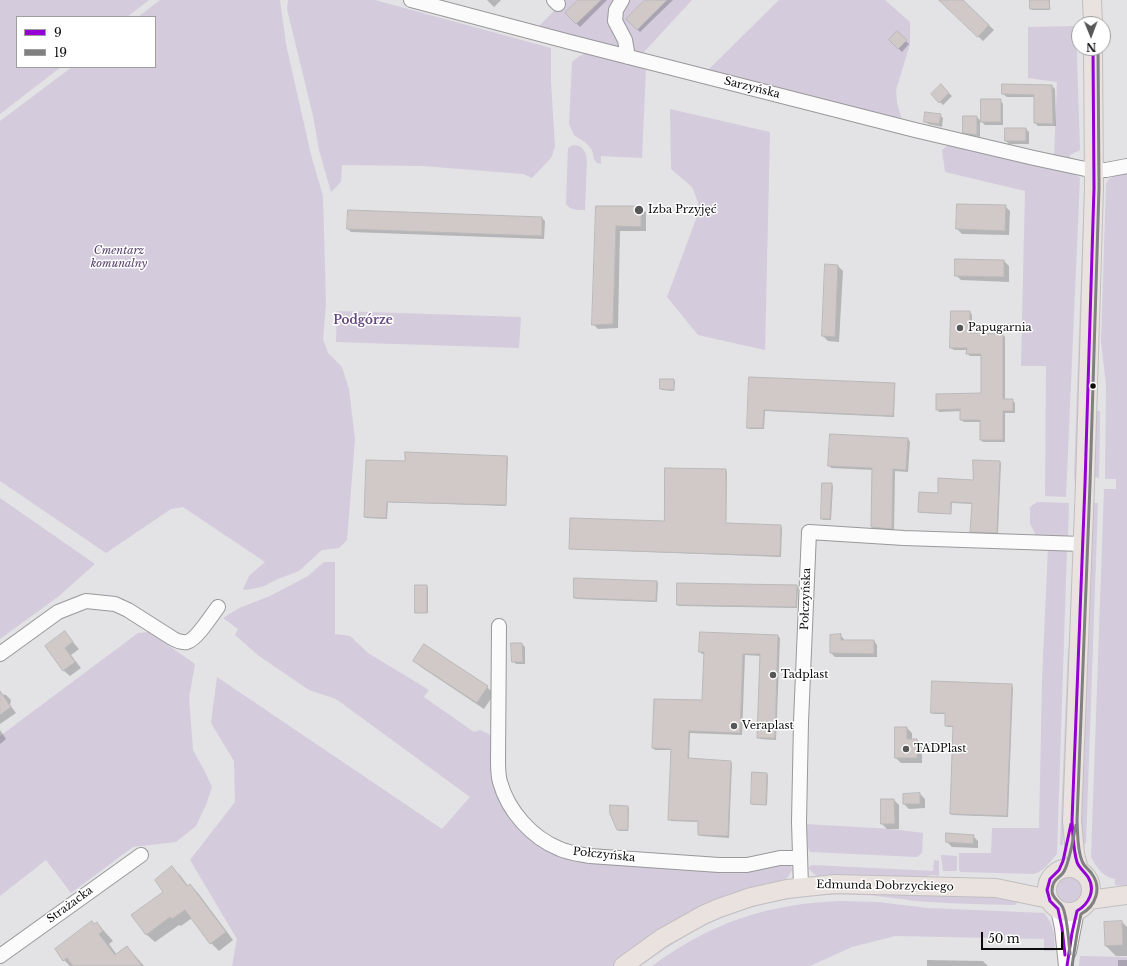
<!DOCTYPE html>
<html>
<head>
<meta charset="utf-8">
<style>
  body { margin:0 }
  #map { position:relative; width:1127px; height:966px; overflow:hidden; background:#e3e2e4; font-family:"Libre Baskerville",serif }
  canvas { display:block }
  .legend { position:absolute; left:16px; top:16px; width:140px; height:52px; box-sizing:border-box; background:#fff; border:1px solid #9e9e9e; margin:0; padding:5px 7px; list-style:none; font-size:12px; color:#0d0c0d }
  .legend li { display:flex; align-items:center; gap:8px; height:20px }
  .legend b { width:20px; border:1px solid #9e9e9e }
  .north { position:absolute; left:1071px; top:16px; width:40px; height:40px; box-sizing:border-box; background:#fff; border:1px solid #9e9e9e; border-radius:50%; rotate:179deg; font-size:11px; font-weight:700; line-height:16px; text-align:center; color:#0d0c0d }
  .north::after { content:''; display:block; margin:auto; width:14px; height:18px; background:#585758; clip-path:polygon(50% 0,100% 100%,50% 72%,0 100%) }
  .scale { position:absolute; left:981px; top:932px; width:82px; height:18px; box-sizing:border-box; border:2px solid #0d0c0d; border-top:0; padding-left:5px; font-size:12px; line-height:14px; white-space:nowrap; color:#0d0c0d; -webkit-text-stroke:3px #fff; paint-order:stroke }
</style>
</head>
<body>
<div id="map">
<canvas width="1127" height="966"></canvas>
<ul class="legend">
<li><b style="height:5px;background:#9400d3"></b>9</li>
<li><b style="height:5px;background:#808080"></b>19</li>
</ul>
<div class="north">N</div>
<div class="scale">50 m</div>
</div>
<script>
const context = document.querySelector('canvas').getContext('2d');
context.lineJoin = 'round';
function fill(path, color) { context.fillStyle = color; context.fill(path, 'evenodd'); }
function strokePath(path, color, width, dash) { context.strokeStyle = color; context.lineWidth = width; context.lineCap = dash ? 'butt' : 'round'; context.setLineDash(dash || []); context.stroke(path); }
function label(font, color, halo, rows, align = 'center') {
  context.font = font + ' "Libre Baskerville",serif'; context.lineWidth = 3; context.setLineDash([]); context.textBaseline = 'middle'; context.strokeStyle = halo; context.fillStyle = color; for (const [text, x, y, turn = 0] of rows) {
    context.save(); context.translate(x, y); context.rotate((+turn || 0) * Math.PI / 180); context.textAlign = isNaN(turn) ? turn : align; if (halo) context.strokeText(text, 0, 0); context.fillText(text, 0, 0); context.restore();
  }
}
const green = new Path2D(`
  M0 0H149L127 17H17V67H61L0 114Z
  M160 0H280L286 44 311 155 323 196 326 304 323 339 328 353 342 367 349 389 355 439 347 540 339 548 322 550 299 571 278 579 262 587 245 590 243 589 249 576 265 562 183 507 171 509 106 553 0 481V121L72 67H155V17H138Z
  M288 0H375L551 48V81L555 147 551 158 532 178 523 174 423 166 342 165 341 182 331 192 319 150 313 116 287 9Z
  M565 0H692L643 53 538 27Z
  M779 0H885L910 22V44L896 90 897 103 902 120 708 70Z
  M1076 26 1080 150 1070 155V159L1054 157 1057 82 1028 78V27Z
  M584 54H591L646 68 642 158 601 156V164L597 163 594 159 592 150 586 143 574 135 569 124 572 62 578 57Z
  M670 109 770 132 765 350 698 335 667 297 696 219 698 202 692 187 671 169Z
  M949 144 1072 174 1078 176 1080 178 1066 497 1045 496 1046 366H1021L1025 191 945 172 942 150Z
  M573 145C582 145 586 151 587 160L585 210C577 210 570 210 566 204L568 148Z
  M1127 170V886L1115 885V879C1103 877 1097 868 1091 857L1104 489H1116V479H1105L1106 385 1101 341 1106 184C1109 178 1112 177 1118 175L1117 171Z
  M1086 189 1076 496 1074 475 1084 192Z
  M337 311 521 317 519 348 336 342Z
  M1097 411H1100V429L1099 478 1092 476 1091 457Z
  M0 498 95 564 59 596 0 639Z
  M1037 502 1069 503 1068 536 1036 535 1030 524V507Z
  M1089 503H1098L1086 843 1084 845H1079Z
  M1048 547 1067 548 1057 854C1050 862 1043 872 1033 874L961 872 959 870V853H991L992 828H1039L1042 681Z
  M324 562H335V634L350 636 368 653 406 676 429 690 424 697 474 732 480 730 489 734 492 742 493 779 558 855 788 863 791 866 792 870 788 877 781 882 646 942 613 966H232L237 939 190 860 235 802 234 761 211 723 217 677 442 829 470 797 336 699 309 690 259 656 235 635 238 629 223 618 239 608 270 596 308 576Z
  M149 632 195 664 189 698 193 750 204 770 212 787 206 805 196 826 176 842 133 847 71 893 46 860 0 896V736L138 633Z
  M1068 646 1071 667 1063 842V845H1060Z
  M804 824 892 829 923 833 922 853 917 857 810 852 808 848 807 836H804Z
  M941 855 957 856V870L955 871H943Z
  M934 860 939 861V876L933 875 912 879 819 877 814 874 808 868 812 865 933 871Z
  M1055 891a14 14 0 1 1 28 0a14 14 0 1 1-28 0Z
  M813 891 1023 896 1015 905C986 904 958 904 930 902 908 901 886 896 864 895 809 892 751 902 702 927 680 938 660 952 641 966H633L657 949 729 910Z
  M841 901 878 902 928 908 1044 913C1055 927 1054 934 1055 951H1044V939L895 936 852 947 810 966H652C712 922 767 904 841 901Z
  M1080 956 1127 957V966H1079Z`);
const shadow = new Path2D(`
  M487 0H501L494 7Z
  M580 0H607L580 27 566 13Z
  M646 0H673L640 32 627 19Z
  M940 0H962L994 30 983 41Z
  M1031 0H1050V10H1032L1031 8Z
  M897 33 909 44 902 52 890 40Z
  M941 86 952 96 943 105 932 94Z
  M1052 86 1055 89 1056 126H1038L1035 123V97H1007L1003 94Z
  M1000 100 1003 104V125H985L982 122Z
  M940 115 943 118 942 127 928 124 925 121Z
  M977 117 980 120V137L967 135 964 132Z
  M1026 129 1029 132V144H1009L1006 141Z
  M1005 206 1010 211 1009 235 962 234 957 229Z
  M597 207H641L646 212V231H620L618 328 598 329 593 324Z
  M542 218 545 221 544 239 351 232 348 229Z
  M956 260 1004 261 1009 266V282L961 280 956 275Z
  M826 265 838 266 843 271 839 342 828 341 823 336Z
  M970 312 972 315V334L1003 335 1005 337V400H1012L1015 403V413H1005V442H983L981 440V422H964L961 420V411L939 412 937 409 982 394V356H970L967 353 968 350H954L951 348Z
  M750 378 894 384 895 386 894 417 765 411 764 429H749L748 427Z
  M674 380 675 382 674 391 662 390 661 389Z
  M908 439 910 442 908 472 895 471 894 531 874 529 872 527 873 470 831 468 829 465Z
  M507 457 508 458 506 506 388 502 387 519 366 518 365 517 406 462Z
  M1000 462 1001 463 998 533H973L971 531 973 504 952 503 951 514 921 513 919 512 939 494 974 481Z
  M726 470 727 472 726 524 781 526 782 528 781 557 572 549 570 548 665 522Z
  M831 484 833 486 831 520H823L822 519Z
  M657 582 658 583 657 602 576 599 575 598Z
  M427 586 428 587V613H417L416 612Z
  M796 586 798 587 797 608 679 606 678 604Z
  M65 633 79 649 71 655 81 668 70 676 63 670Z
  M840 635 844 639V641H874L877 645V657H835L831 653Z
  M778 636 780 638 776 740 760 739 758 737 761 656 745 655 742 735 690 733 689 760 730 762 732 763 729 838 701 836 699 834V822L671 821 669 819 672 750H655L653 748 655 700 703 701 705 654H702L700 652Z
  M522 644 525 647V664H516L513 661Z
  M415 661 487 687 494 694 484 709 421 667Z
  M1011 685 1013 687 1008 817 952 815 951 814 954 727H947L946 725V714H933L932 712Z
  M0 694 6 695 11 700 10 705 16 713 0 724Z
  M907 728 912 733V740H917L922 745V763H901L896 758Z
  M0 730 6 739 0 744Z
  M766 774 768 775 767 805H753L752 804Z
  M920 794 925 799V808L909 809 904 804Z
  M894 800 899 805V829H887L882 824Z
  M628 807 629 808 628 831H620L618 830Z
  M973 836 978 841V848L952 847 947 842Z
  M172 868 180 875 188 886 190 885 198 893 233 940 219 951 211 943 192 918 181 926 179 925 155 942 147 935 133 915 165 892Z
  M1122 922 1127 927V956H1116L1106 946Z
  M97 923 113 941 109 944 117 955 127 947 137 958 144 966H70L64 960Z
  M927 960 983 961 988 966H927Z
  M1118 960H1127V966H1118Z`);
const building = new Path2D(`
  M578 0H601L576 24 565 13Z
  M645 0H667L637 30 626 19Z
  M939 0H963L989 25 978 37Z
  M1030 0H1049L1050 9H1030Z
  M897 31 907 40 898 49 889 40Z
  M941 84 949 93 939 103 931 94Z
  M1002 84 1052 85 1053 124 1034 123V95L1002 94Z
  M981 99H1001V122H981Z
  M925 112 941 114 939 124 924 122Z
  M963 116H977V135L963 133Z
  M1005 128H1026V141H1005Z
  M957 204 1006 205 1005 231 956 229Z
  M596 206H641V227L616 226 613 324 592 325Z
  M348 210 542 217V236L347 229Z
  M955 259 1004 260V277L955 276Z
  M825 264 838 265 835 337 822 336Z
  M951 311H970V333L1003 334V399H1013V411H1003V440H980V420H960V409L936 410V394L981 393V354H966L967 348H950Z
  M749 377 895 383 893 416 764 410 763 428H747Z
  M660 379H674V390L660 389Z
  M830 434 908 438 906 470 893 469 892 529 871 527 872 468 828 466Z
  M405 452 507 456 506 505 387 502 386 518 364 517 366 460 405 461Z
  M973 460 1000 461 997 533 970 532 972 503 951 502V514L918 512 919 492 938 493V478L973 480Z
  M665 468 726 469V523L781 525 780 556 569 549 570 518 664 521Z
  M822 483H832L830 519H821Z
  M574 578 657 581 656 601 574 598Z
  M677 583 797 585 796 607 677 605Z
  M415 585H427V613H415Z
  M65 631 73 642 65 648 75 662 63 671 45 646Z
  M700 632 778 635 775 738H757L760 654H743L740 733 689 731 688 758 731 761 728 836 698 835V821L668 820 671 749 652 748 654 699 702 700 704 652H699Z
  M841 634V640H874V654L830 653V635Z
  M511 643H522L523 662H512Z
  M424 644 488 686 477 703 413 661Z
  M932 681 1012 684 1007 816 950 814 953 726H945V713H931Z
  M0 691 11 707 0 715Z
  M895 727H907V739H917V758H895Z
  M752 772 767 773 766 805 751 804Z
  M920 793V804H903V794Z
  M881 799H894L895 824H881Z
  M610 805 628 806V830H617L610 814Z
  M946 833 974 835 973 844 946 842Z
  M172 866 187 886 190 884 226 932 210 944 185 910 172 919 170 917 146 935 131 915 163 892 155 880Z
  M92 921 94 924 97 922 103 931 99 934 115 955 127 946 142 966H73L67 958 63 961 55 949Z
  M1122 921 1123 945 1105 946 1104 922Z`);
const minor = new Path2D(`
  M411 0 570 42 915 130 1034 158 1090 170H1106L1127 166
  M554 0 558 4
  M622 0 616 10 615 21 625 40 628 57
  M499 626 498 761C498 768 498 775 500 782 508 811 532 838 560 849 569 853 579 854 590 856L719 865H747L780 858H799
  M0 654 58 612 86 601 115 604 128 610 172 638C177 641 181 643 187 642 196 640 212 615 218 607
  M801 887 799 822 801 722 809 532 904 538 1082 544
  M1058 909 1062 928 1066 966
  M1069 952 1077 911
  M0 956 141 855`);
const major = new Path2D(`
  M1092 0 1093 24
  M1047 890a22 22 0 1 1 44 0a22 22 0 1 1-44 0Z
  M1079 870 1075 854 1072 821 1085 484 1094 188 1093 48
  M1089 900 1127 895
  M623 966 662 938 703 915 719 908 751 897 787 889 834 884 996 888 1049 899`);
const bus1 = new Path2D(`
  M1065 955 1062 928 1058 909 1050 901 1047 890 1050 879 1059 870 1063 861 1071 824
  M1067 966 1072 933 1077 911C1089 904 1096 890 1088 877 1084 871 1079 868 1077 862 1073 849 1073 834 1072 821L1085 484 1094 188 1093 48`);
const bus2 = new Path2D(`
  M1070 954C1069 944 1067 913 1062 906 1058 900 1052 898 1052 891 1052 880 1058 879 1063 873 1070 863 1073 837 1076 825
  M1072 966 1077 934 1081 914C1096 906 1102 888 1092 874 1089 869 1084 867 1082 861 1077 849 1078 834 1077 821L1090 484 1099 188 1098 48`);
const markers = [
  [639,210,5,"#585758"],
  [960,328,4,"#585758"],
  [1093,386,3.5,"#0d0c0d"],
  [773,675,4,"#585758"],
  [734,726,4,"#585758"],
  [906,749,4,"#585758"]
];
const streetNames = [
  ["Sarzyńska",752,88,14],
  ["Połczyńska",806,599,-88],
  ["Połczyńska",604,855,6],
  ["Edmunda Dobrzyckiego",885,886,1],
  ["Strażacka",70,905,-36]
];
const poiNames = [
  ["Izba Przyjęć",648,210],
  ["Papugarnia",968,328],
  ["Tadplast",781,675],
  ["Veraplast",742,726],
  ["TADPlast",914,749]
];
const parkNames = [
  ["Cmentarz",119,251],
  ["komunalny",119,264]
];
const neighbourhoodNames = [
  ["Podgórze",363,321]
];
fill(green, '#d4cbdd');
fill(shadow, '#0003');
fill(building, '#d0c9c7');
strokePath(building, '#bab9b9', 1);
strokePath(minor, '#99989a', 16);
strokePath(major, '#c0bfc0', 20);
strokePath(minor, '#fbfbfb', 14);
strokePath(major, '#eae2df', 18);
strokePath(bus1, '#9400d3', 3);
strokePath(bus2, '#808080', 3);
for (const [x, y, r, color] of markers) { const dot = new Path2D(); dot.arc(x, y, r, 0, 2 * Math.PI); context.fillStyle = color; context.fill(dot); strokePath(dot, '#fff', 1.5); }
label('11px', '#0d0c0d', '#fff', streetNames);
label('11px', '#0d0c0d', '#fff', poiNames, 'left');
label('italic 11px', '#553e6a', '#fff', parkNames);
label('bold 12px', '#634784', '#fff', neighbourhoodNames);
</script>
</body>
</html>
